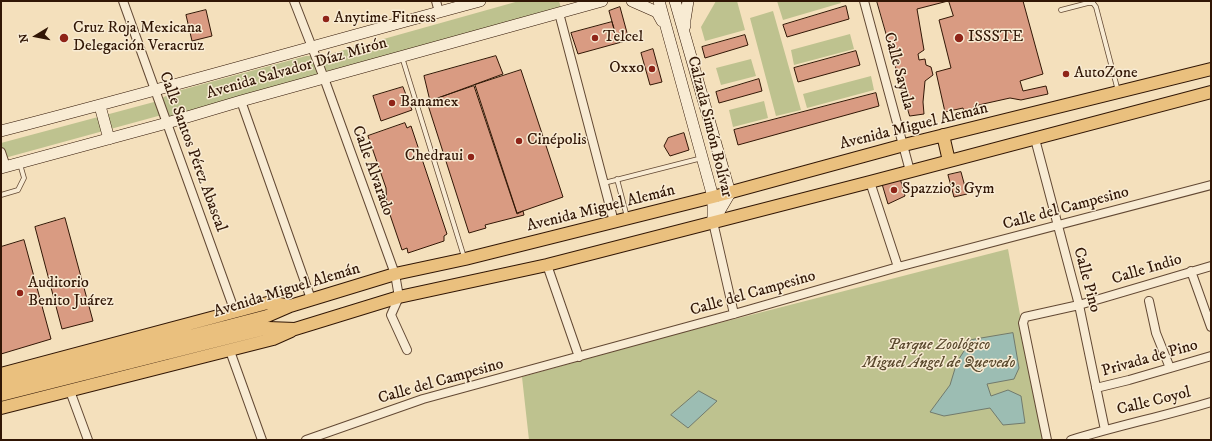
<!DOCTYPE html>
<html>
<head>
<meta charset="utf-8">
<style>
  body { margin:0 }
  #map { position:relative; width:1212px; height:441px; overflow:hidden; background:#f4e0bc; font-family:"IM FELL DW Pica",serif }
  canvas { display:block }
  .frame { position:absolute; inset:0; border:2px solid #311605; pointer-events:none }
  .north { position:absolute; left:16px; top:16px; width:40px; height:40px; -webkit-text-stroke:3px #f8ebd3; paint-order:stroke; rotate:260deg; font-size:11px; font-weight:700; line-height:16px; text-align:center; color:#311605 }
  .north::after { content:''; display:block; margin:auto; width:14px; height:18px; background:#311605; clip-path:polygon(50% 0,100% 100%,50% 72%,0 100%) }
</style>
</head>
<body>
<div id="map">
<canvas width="1212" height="441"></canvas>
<div class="frame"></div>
<div class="north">N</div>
</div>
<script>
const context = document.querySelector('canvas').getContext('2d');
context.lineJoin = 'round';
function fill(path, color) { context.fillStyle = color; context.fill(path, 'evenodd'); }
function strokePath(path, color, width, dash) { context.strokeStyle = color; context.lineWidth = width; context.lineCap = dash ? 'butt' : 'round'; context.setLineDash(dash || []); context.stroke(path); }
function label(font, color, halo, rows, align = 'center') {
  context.font = font + ' "IM FELL DW Pica",serif'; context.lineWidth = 3; context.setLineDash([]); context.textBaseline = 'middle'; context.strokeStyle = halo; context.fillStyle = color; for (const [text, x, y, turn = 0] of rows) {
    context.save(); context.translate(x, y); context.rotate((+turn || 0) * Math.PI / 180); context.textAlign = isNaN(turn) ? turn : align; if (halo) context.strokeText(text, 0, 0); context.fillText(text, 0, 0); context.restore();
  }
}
const green = new Path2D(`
  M519 1H559L561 8 329 71 312 77 181 116H158L1 159V143L154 102 174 92 306 56H323Z
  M716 1H737L745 30 705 41 701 27Z
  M777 1H840L841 3 783 20Z
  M773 11 801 110 776 116 750 18Z
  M850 34 854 49 794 65 791 50Z
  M751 59 756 76 721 85 716 68Z
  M871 76 874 90 807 108 803 94Z
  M764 101 768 118 733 127 729 110Z
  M1008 249 1043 440H529L522 377 665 337Z`);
const water = new Path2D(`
  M1013 333 1019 368 1014 379 987 384 991 396 1008 390 1021 396 1025 423 1003 425 990 408 944 416 930 412 950 385 957 362 971 340Z
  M699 391 717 401 688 428 671 415Z`);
const building = new Path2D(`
  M877 1H948L917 9 924 50 918 54 919 60 925 59 926 65 931 67 933 75 925 81 923 102 924 114 910 116Z
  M949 1H1023L1043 74 1020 81 1023 91 1046 86 1048 94 1021 100 1010 98 974 106 975 113 965 115 963 108 945 112 936 72 951 68 939 20 953 16Z
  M846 6 849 19 787 37 783 25Z
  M620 7 629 40 618 43 609 11Z
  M206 10 212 36 192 41 186 15Z
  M612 22 618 43 578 54 571 33Z
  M745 35 748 45 705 58 702 47Z
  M653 49 662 82 650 85 641 53Z
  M856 51 860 65 798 82 794 68Z
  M496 56 503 74 430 101 424 76Z
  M521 70 563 197 517 213 475 85Z
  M759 79 762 91 719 103 716 92Z
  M474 86 517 214 523 211 524 215 485 225 486 228 469 233 427 102Z
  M403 87 412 110 381 121 373 96Z
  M876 93 879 106 738 145 734 130Z
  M405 123 407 128 411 126 447 234 444 236V241L408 253 407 248 402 250 387 206 386 188 368 136Z
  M684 133 689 150 670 156 664 146 668 138Z
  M961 172 967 194 954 197 948 175Z
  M900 178 905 196 888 204 882 184Z
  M65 218 93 321 62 329 35 227Z
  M24 240 51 339 1 354V247Z`);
const lane = new Path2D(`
  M1061 10 1088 3H1093L1096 7 1118 91
  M402 57 464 257
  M617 179 627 217
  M604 183 702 158
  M1 195 18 190 24 178 20 164`);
const street = new Path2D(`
  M123 1 235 312
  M294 1 324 78 395 274 399 297 391 315 407 350
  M436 1 439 12
  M864 1 910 171
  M559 13 614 222
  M241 101 311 299
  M1035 139 1079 305 1105 430
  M1 152 6 167
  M870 182 898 267
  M713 222 734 314
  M547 265 579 357
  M1191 271 1211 327
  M1149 301 1156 333 1170 368
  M230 351 262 440
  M1096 388 1129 380 1211 356
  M70 391 88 440
  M306 440 423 399 734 314 898 267 1211 185
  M1047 440 1023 323 1025 317 1079 305 1211 266
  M1071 440C1117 426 1164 416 1211 402`);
const secondary = new Path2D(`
  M632 1 657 12 662 21
  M659 1 713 197V221
  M675 1 730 193 713 222
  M685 26V20L688 1
  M100 106 109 139
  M1 131C161 90 320 44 480 1
  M1 168 167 123 241 101 602 1`);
const primary = new Path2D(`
  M943 135 949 161
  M1 374 271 302 290 306
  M1 385 267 316 290 306 395 274 465 259 713 197 904 145 1211 69
  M1 395 268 328 295 329 399 297 547 265 870 182 1211 92
  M1 408 273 339 291 331`);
const markers = [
  [326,19,4,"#8f2418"],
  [64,38,5,"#8f2418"],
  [595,38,4,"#8f2418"],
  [959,38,5,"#8f2418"],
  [652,69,4,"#8f2418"],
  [1066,74,4,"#8f2418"],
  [392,103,4,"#8f2418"],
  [519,141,4,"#8f2418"],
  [471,157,4,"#8f2418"],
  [894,190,4,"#8f2418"],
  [20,293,4,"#8f2418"]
];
const poiNames = [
  ["Anytime Fitness",334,19],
  ["Cruz Roja Mexicana",73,29],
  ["Delegación Veracruz",73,47],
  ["Telcel",603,38],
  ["ISSSTE",968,38],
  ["Oxxo",644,69,"right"],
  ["AutoZone",1074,74],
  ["Banamex",400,103],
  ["Cinépolis",527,141],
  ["Chedraui",463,157,"right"],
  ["Spazzio's Gym",902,190],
  ["Auditorio",28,284],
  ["Benito Juárez",28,302]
];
const streetNames = [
  ["Avenida Salvador Díaz Mirón",297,69,-16],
  ["Calle Sayula",898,71,75],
  ["Calzada Simón Bolívar",709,127,76],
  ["Avenida Miguel Alemán",914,127,-14],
  ["Calle Santos Pérez Abascal",192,152,70],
  ["Calle Alvarado",372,171,70],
  ["Avenida Miguel Alemán",601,209,-14],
  ["Calle del Campesino",1066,209,-15],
  ["Calle Indio",1147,270,-17],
  ["Calle Pino",1086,280,75],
  ["Avenida Miguel Alemán",287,291,-17],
  ["Calle del Campesino",753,294,-16],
  ["Privada de Pino",1150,359,-16],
  ["Calle del Campesino",441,382,-16],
  ["Calle Coyol",1154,402,-14]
];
const parkNames = [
  ["Parque Zoológico",939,346],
  ["Miguel Ángel de Quevedo",939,364]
];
fill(green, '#bec28f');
fill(water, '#9cbdb3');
strokePath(water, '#717a6d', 1);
fill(building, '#d99b82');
strokePath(building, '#311605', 1);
strokePath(lane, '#624833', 5.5);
strokePath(street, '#624833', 10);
strokePath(secondary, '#311605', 12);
strokePath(primary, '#311605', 14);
strokePath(lane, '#f8ebd3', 4);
strokePath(street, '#f8ebd3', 8);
strokePath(secondary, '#f8ebd3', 11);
strokePath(primary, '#eac07e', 12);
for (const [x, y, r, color] of markers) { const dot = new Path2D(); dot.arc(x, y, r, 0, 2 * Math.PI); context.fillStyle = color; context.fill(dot); strokePath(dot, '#f8ebd3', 1.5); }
label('16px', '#311605', '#f8ebd3', poiNames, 'left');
label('16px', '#311605', '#f8ebd3', streetNames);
label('italic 16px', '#5b4a2e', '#f8ebd3', parkNames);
</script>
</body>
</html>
